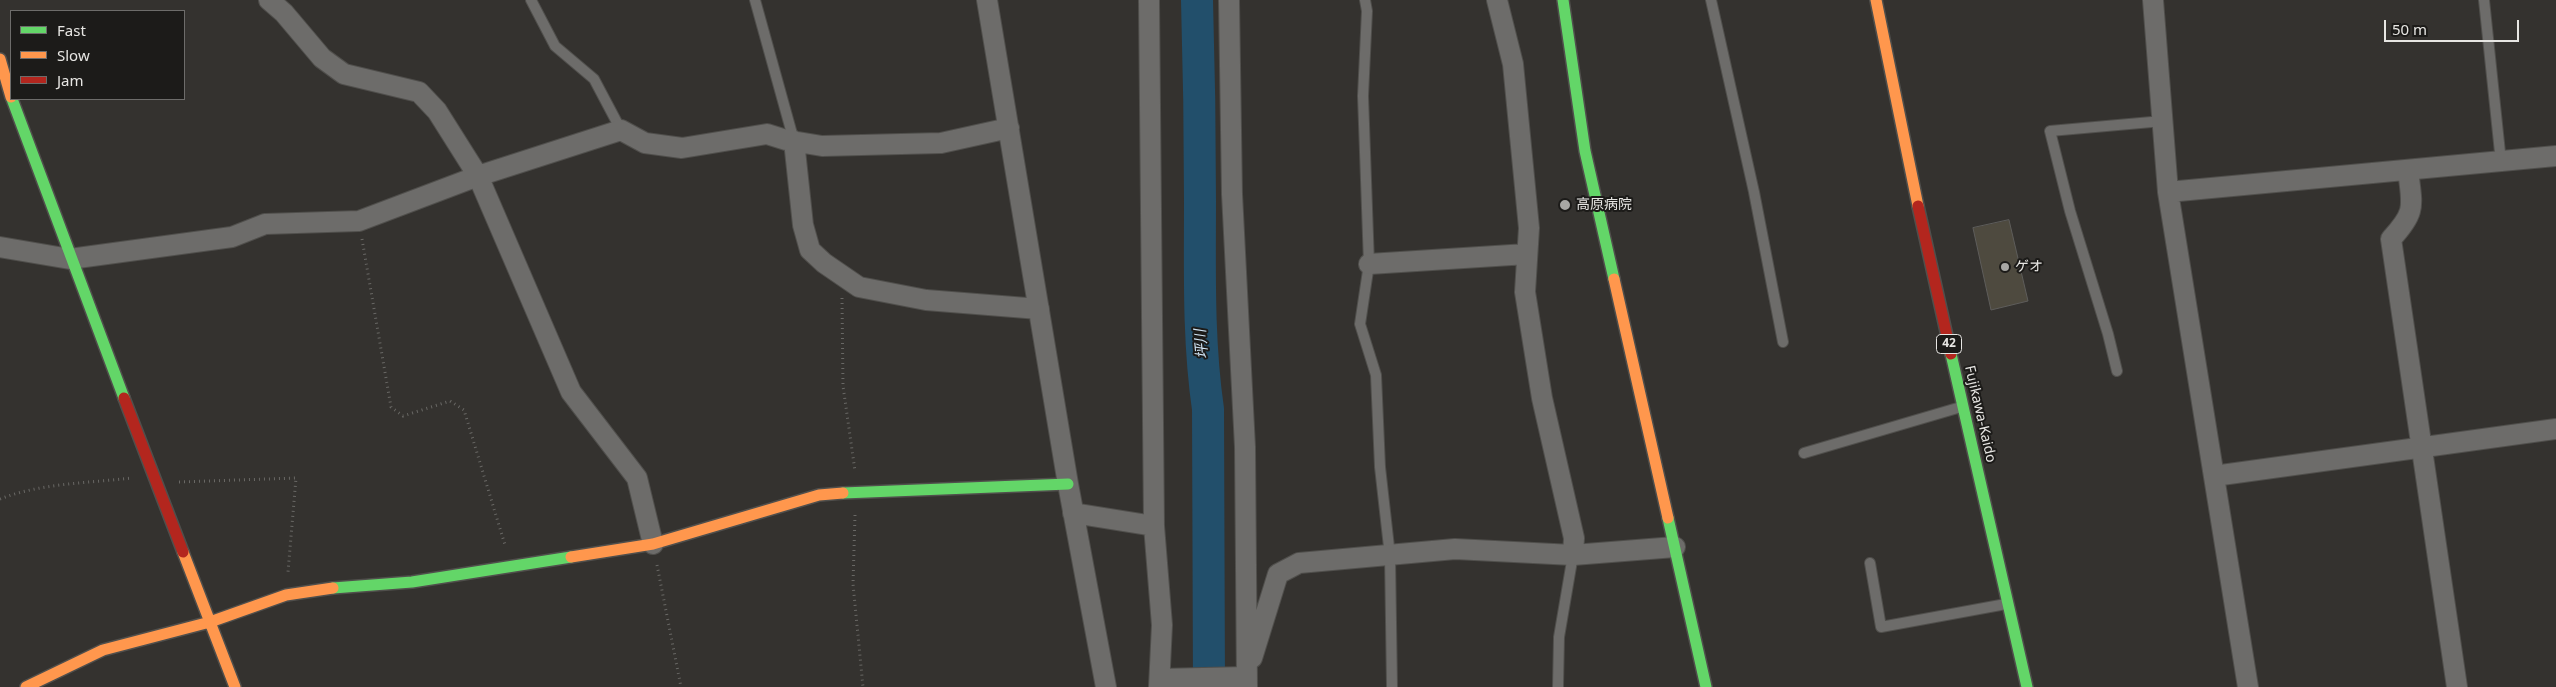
<!DOCTYPE html>
<html>
<head>
<meta charset="utf-8">
<style>
  body { margin:0 }
  #map { position:relative; width:2556px; height:687px; overflow:hidden; background:#34322f; font-family:"Noto Sans",sans-serif }
  canvas { display:block }
  .legend { position:absolute; left:10px; top:10px; width:175px; height:90px; box-sizing:border-box; background:#1c1b19; border:1px solid #6d6c6a; margin:0; padding:6px 9px; list-style:none; font-size:15px; color:#e7e6e3 }
  .legend li { display:flex; align-items:center; gap:10px; height:25px }
  .legend b { width:25px; border:1px solid #6d6c6a }
  .scale { position:absolute; left:2384px; top:20px; width:135px; height:22px; box-sizing:border-box; border:2px solid #e7e6e3; border-top:0; padding-left:6px; font-size:15px; line-height:18px; white-space:nowrap; color:#e7e6e3; -webkit-text-stroke:4px #1c1b19; paint-order:stroke }
</style>
</head>
<body>
<div id="map">
<canvas width="2556" height="687"></canvas>
<ul class="legend">
<li><b style="height:6px;background:#63d668"></b>Fast</li>
<li><b style="height:6px;background:#ff974d"></b>Slow</li>
<li><b style="height:6px;background:#b3261e"></b>Jam</li>
</ul>
<div class="scale">50 m</div>
</div>
<script>
const context = document.querySelector('canvas').getContext('2d');
context.lineJoin = 'round';
function strokePath(path, color, width, dash) { context.strokeStyle = color; context.lineWidth = width; context.lineCap = dash ? 'butt' : 'round'; context.setLineDash(dash || []); context.stroke(path); }
function fill(path, color) { context.fillStyle = color; context.fill(path, 'evenodd'); }
function label(font, color, halo, rows, align = 'center') {
  context.font = font + ' "Noto Sans","Noto Sans JP",sans-serif'; context.lineWidth = 4; context.setLineDash([]); context.textBaseline = 'middle'; context.strokeStyle = halo; context.fillStyle = color; for (const [text, x, y, turn = 0] of rows) {
    context.save(); context.translate(x, y); context.rotate((+turn || 0) * Math.PI / 180); context.textAlign = isNaN(turn) ? turn : align; if (halo) context.strokeText(text, 0, 0); context.fillText(text, 0, 0); context.restore();
  }
}
const river = new Path2D(`
  M1197 0C1199 67 1200 134 1200 201 1200 271 1198 340 1208 409L1209 687`);
const building = new Path2D(`
  M2009 220 2028 301 1991 310 1973 228Z`);
const path = new Path2D(`
  M362 239 391 407 403 416 450 401 464 410 505 545
  M842 298 843 386 855 471
  M179 482 296 478 288 572
  M0 499C41 483 89 483 132 478
  M855 515 853 584 863 687
  M657 565 681 687`);
const lane = new Path2D(`
  M531 0 555 46 594 79 621 130
  M755 0 794 141
  M1365 0 1367 11 1363 96 1369 264 1360 324 1376 375 1380 467 1390 556 1392 687
  M1711 0 1754 192 1783 342
  M2484 0 2501 162
  M2117 371 2108 334 2070 211 2050 131 2163 121
  M1804 453 1961 407
  M1870 563 1881 627 2006 604
  M1558 687 1559 637 1573 555`);
const street = new Path2D(`
  M269 0 284 13 322 58 344 74 419 92 437 111 478 176 571 392 637 478 653 544
  M987 0 1068 484 1106 687
  M1149 0 1154 526 1162 625 1159 687
  M1229 0 1232 194 1245 447 1247 687
  M1497 0 1513 64 1529 228 1525 292 1542 398 1574 538 1573 555
  M2153 0 2168 192 2248 687
  M794 141 803 225 810 250 824 263 859 287 926 300 1039 309
  M2408 170C2412 206 2417 211 2391 239L2457 687
  M2168 192 2556 156
  M0 247 70 259 232 237 265 224 359 221 478 176 621 130 645 143 682 148 767 134 786 140 822 146 941 143 1009 128
  M1369 264 1527 254
  M2214 476 2556 429
  M1073 513 1154 526
  M1252 658 1278 574 1299 563 1455 549 1573 555 1675 547
  M1160 679 1246 677`);
const fast = new Path2D(`
  M1563 0 1585 151 1614 279
  M12 99 124 398
  M1951 354 2027 687
  M843 493 1068 484
  M1668 518 1706 687
  M333 588 412 582 571 557`);
const slow = new Path2D(`
  M1876 0 1918 206
  M0 59 11 97
  M1614 279 1668 518
  M183 552 235 687
  M571 557 653 544 819 495 843 493
  M26 687 103 650 210 622 286 595 333 588`);
const jam = new Path2D(`
  M1918 206 1951 354
  M124 398 183 552`);
const markers = [
  [1565,205,6,"#a8a7a4"],
  [2005,267,5,"#a8a7a4"]
];
const shields = [
  [1949,344,25]
];
const shieldNames = [
  ["42",1949,344]
];
const poiNames = [
  ["高原病院",1576,205],
  ["ゲオ",2015,267]
];
const streetNames = [
  ["Fujikawa-Kaido",1980,414,77]
];
const waterNames = [
  ["坪川",1202,344,-95]
];
strokePath(river, '#224f6b', 32);
fill(building, '#4e4a3f');
strokePath(building, '#5e5d5b', 1);
strokePath(lane, '#504f4c', 12);
strokePath(street, '#504f4c', 22);
strokePath(fast, '#504f4c', 14);
strokePath(slow, '#504f4c', 14);
strokePath(jam, '#504f4c', 14);
strokePath(path, '#696865', 3, [1, 4]);
strokePath(lane, '#6d6c6a', 10);
strokePath(street, '#6d6c6a', 20);
strokePath(fast, '#63d668', 11);
strokePath(slow, '#ff974d', 11);
strokePath(jam, '#b3261e', 11);
for (const [x, y, r, color] of markers) { const dot = new Path2D(); dot.arc(x, y, r, 0, 2 * Math.PI); context.fillStyle = color; context.fill(dot); strokePath(dot, '#1c1b19', 2); }
for (const [x, y, w] of shields) { const box = new Path2D(); box.roundRect(x - w / 2, y - 9.5, w, 19, 4); context.fillStyle = '#1c1b19'; context.fill(box); strokePath(box, '#e7e6e3', 1); }
label('bold 12px', '#e7e6e3', null, shieldNames);
label('14px', '#e7e6e3', '#1c1b19', poiNames, 'left');
label('14px', '#e7e6e3', '#1c1b19', streetNames);
label('italic 15px', '#d1e6f6', '#1c1b19', waterNames);
</script>
</body>
</html>
